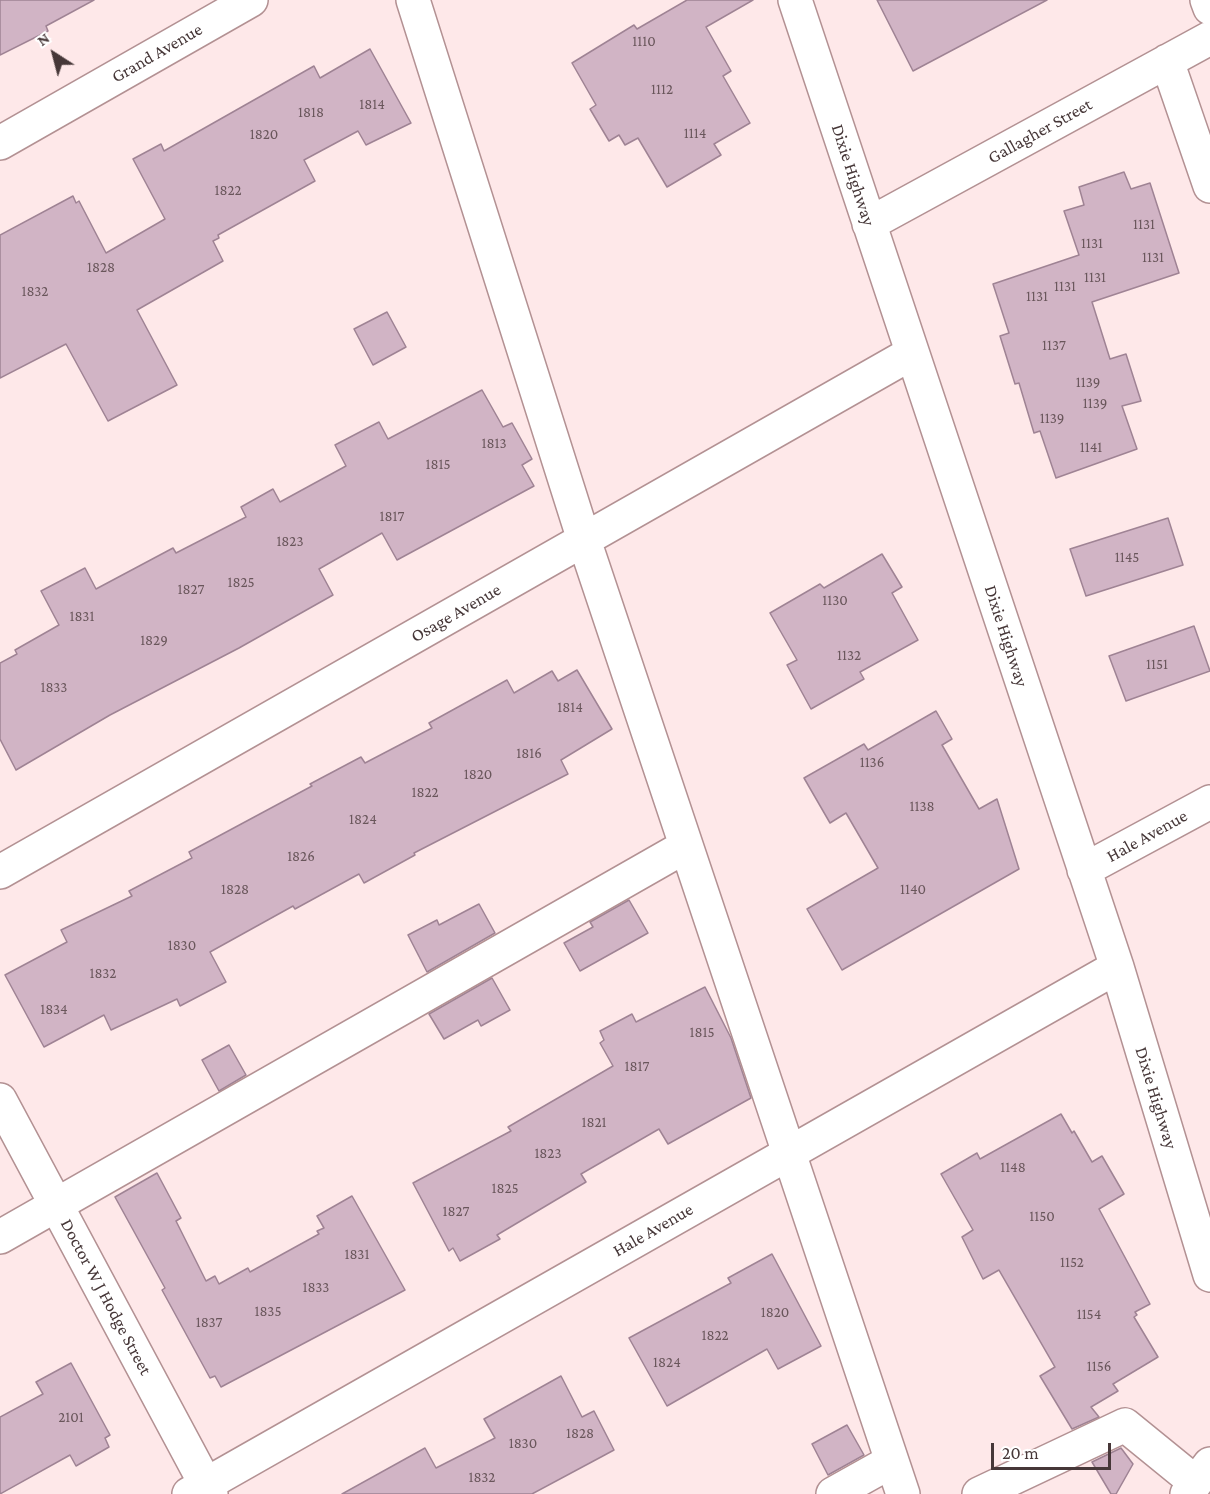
<!DOCTYPE html>
<style>
body{margin:0}
#map{position:relative;width:1210px;height:1494px;overflow:hidden;background:#fee8e9;font-family:"Crimson Pro",serif}
canvas{display:block}
.north{position:absolute;left:24px;top:24px;width:60px;height:60px;-webkit-text-stroke:4px #fff;paint-order:stroke;rotate:324deg;font-size:16px;font-weight:700;line-height:24px;text-align:center;color:#463738}
.north::after{content:'';display:block;margin:auto;width:21px;height:27px;background:#463738;clip-path:polygon(50% 0,100% 100%,50% 72%,0 100%)}
.scale{position:absolute;left:991px;top:1443px;width:120px;height:27px;box-sizing:border-box;border:3px solid #463738;border-top:0;padding-left:8px;font-size:18px;line-height:21px;white-space:nowrap;color:#463738;-webkit-text-stroke:4px #fff;paint-order:stroke}
</style>
<div id="map">
<canvas width="1210" height="1494"></canvas>
<div class="north">N</div>
<div class="scale">20 m</div>
</div>
<script>
const g = document.querySelector('canvas').getContext('2d');
g.lineJoin = 'round';
function paint(path, color) { g.fillStyle = color; g.fill(path, 'evenodd'); }
const shape = rows => new Path2D(rows.map(r => 'M' + r).join(''));
function stroke(path, color, width, dash) { g.strokeStyle = color; g.lineWidth = width; g.lineCap = dash ? 'butt' : 'round'; g.setLineDash(dash || []); g.stroke(path); }
function label(font, color, halo, rows, align = 'center') {
  g.font = font + ' "Crimson Pro",serif'; g.lineWidth = 6; g.setLineDash([]); g.textBaseline = 'middle'; g.strokeStyle = halo; g.fillStyle = color; for (const [text, x, y, turn = 0] of rows) {
    g.save(); g.translate(x, y); g.rotate((+turn || 0) * Math.PI / 180); g.textAlign = isNaN(turn) ? turn : align; if (halo) g.strokeText(text, 0, 0); g.fillText(text, 0, 0); g.restore();
  }
}
const building = shape([
 [0,0,94,0,46,26,48,31,0,55,0,0],
 [687,0,753,0,706,27,731,71,723,76,750,123,714,144,721,155,667,187,638,138,625,145,619,135,609,141,590,109,596,105,572,63,634,25,637,29,687,0],
 [877,0,1047,0,913,71,877,0],
 [370,49,411,123,366,145,358,131,304,160,315,181,218,235,219,238,213,241,223,261,137,310,177,385,108,421,66,344,0,378,0,235,73,196,76,203,79,201,106,253,165,219,133,159,161,144,164,151,314,66,320,78,370,49],
 [1124,172,1131,189,1150,183,1179,273,1092,302,1110,359,1126,354,1141,401,1122,406,1137,449,1056,478,1040,431,1034,433,1019,383,1015,384,1000,336,1009,333,993,284,1079,255,1064,211,1084,205,1079,187,1124,172],
 [387,312,406,347,373,365,354,329,387,312],
 [482,390,503,427,512,423,532,459,522,465,534,486,397,560,382,533,319,569,333,595,239,648,110,715,16,770,0,739,0,663,17,654,15,650,59,625,41,591,85,568,96,589,173,548,176,553,246,517,241,507,273,489,280,502,346,466,335,445,379,422,388,439,482,390],
 [1168,518,1183,565,1086,596,1070,549,1168,518],
 [882,554,902,587,892,593,918,640,860,672,864,679,811,709,787,665,797,660,770,613,820,584,824,588,882,554],
 [1194,626,1210,671,1126,701,1109,656,1194,626],
 [577,670,612,729,561,760,568,774,414,853,415,855,364,883,359,874,295,909,293,906,210,952,226,982,180,1006,177,999,111,1030,104,1015,44,1047,5,975,67,942,61,930,132,896,129,891,192,858,189,852,312,786,310,784,361,757,365,763,432,728,429,723,507,680,514,693,552,671,558,681,577,670],
 [936,711,952,739,942,745,979,809,997,799,1019,869,842,970,807,909,878,868,846,813,830,823,804,778,864,744,868,750,936,711],
 [629,900,648,933,580,971,564,943,593,927,590,922,629,900],
 [479,904,495,933,427,972,408,935,437,920,439,925,479,904],
 [492,978,510,1010,481,1026,478,1020,444,1039,429,1014,492,978],
 [705,987,731,1038,751,1098,668,1144,659,1129,581,1174,586,1182,497,1235,500,1239,460,1261,453,1248,449,1251,413,1183,511,1131,508,1127,613,1066,600,1043,604,1040,600,1031,632,1014,636,1022,705,987],
 [229,1045,246,1075,219,1091,202,1060,229,1045],
 [1061,1114,1072,1133,1074,1131,1092,1162,1102,1156,1124,1194,1099,1209,1150,1304,1135,1312,1137,1315,1134,1317,1158,1357,1113,1384,1118,1391,1091,1407,1099,1417,1072,1429,1040,1376,1055,1367,999,1270,983,1279,962,1237,973,1230,941,1174,977,1153,980,1159,1061,1114],
 [157,1173,181,1218,176,1221,206,1281,215,1276,219,1284,248,1268,250,1272,319,1234,317,1231,324,1228,317,1216,352,1196,405,1290,221,1387,215,1376,210,1378,162,1290,165,1288,115,1197,157,1173],
 [772,1254,821,1346,778,1369,767,1349,667,1406,629,1338,731,1283,728,1278,772,1254],
 [71,1363,110,1435,105,1438,109,1447,76,1466,70,1455,0,1494,0,1417,43,1394,36,1382,71,1363],
 [561,1376,582,1417,594,1411,614,1450,601,1457,532,1494,342,1494,425,1448,436,1468,495,1438,484,1419,561,1376],
 [847,1425,864,1455,828,1475,812,1444,847,1425],
 [1121,1448,1133,1464,1116,1494,1111,1494,1092,1462,1121,1448]
]);
paint(building, '#d1b4c5');
stroke(building, '#9f8394', 1.5);
const minor = shape([
 [413,0,584,540,903,1494],
 [795,0,1117,967,1210,1275],
 [1207,0,1210,8],
 [1167,61,1210,186],
 [0,143,251,0],
 [869,224,1210,38],
 [1084,870,1210,802],
 [0,872,912,353],
 [0,1237,686,846],
 [189,1494,1117,967],
 [833,1494,892,1461],
 [979,1494,1125,1425,1195,1482]
]);
const major = shape([
 [0,1100,211,1494],
 [1187,1494,1210,1464]
]);
stroke(minor, '#b39193', 36);
stroke(major, '#b39193', 36);
stroke(minor, '#fff', 33);
stroke(major, '#fff', 33);
label('15px', '#69565b', null, [
 ["1110",644,41],
 ["1112",662,89],
 ["1814",372,104],
 ["1818",311,112],
 ["1114",695,133],
 ["1820",264,134],
 ["1822",228,190],
 ["1131",1144,224],
 ["1131",1092,243],
 ["1131",1153,257],
 ["1828",101,267],
 ["1131",1095,277],
 ["1131",1065,286],
 ["1832",35,291],
 ["1131",1037,296],
 ["1137",1054,345],
 ["1139",1088,382],
 ["1139",1095,403],
 ["1139",1052,418],
 ["1813",494,443],
 ["1141",1091,447],
 ["1815",438,464],
 ["1817",392,516],
 ["1823",290,541],
 ["1145",1127,557],
 ["1825",241,582],
 ["1827",191,589],
 ["1130",835,600],
 ["1831",82,616],
 ["1829",154,640],
 ["1132",849,655],
 ["1151",1157,664],
 ["1833",54,687],
 ["1814",570,707],
 ["1816",529,753],
 ["1136",872,762],
 ["1820",478,774],
 ["1822",425,792],
 ["1138",922,806],
 ["1824",363,819],
 ["1826",301,856],
 ["1828",235,889],
 ["1140",913,889],
 ["1830",182,945],
 ["1832",103,973],
 ["1834",54,1009],
 ["1815",702,1032],
 ["1817",637,1066],
 ["1821",594,1122],
 ["1823",548,1153],
 ["1148",1013,1167],
 ["1825",505,1188],
 ["1827",456,1211],
 ["1150",1042,1216],
 ["1831",357,1254],
 ["1152",1072,1262],
 ["1833",316,1287],
 ["1835",268,1311],
 ["1820",775,1312],
 ["1154",1089,1314],
 ["1837",209,1322],
 ["1822",715,1335],
 ["1824",667,1362],
 ["1156",1099,1366],
 ["2101",71,1417],
 ["1828",580,1433],
 ["1830",523,1443],
 ["1832",482,1477]
]);
label('18px', '#463738', '#fff', [
 ["Grand Avenue",157,53,-30],
 ["Gallagher Street",1040,131,-29],
 ["Dixie Highway",853,175,72],
 ["Osage Avenue",456,613,-30],
 ["Dixie Highway",1006,636,72],
 ["Hale Avenue",1147,836,-29],
 ["Dixie Highway",1156,1098,73],
 ["Hale Avenue",653,1230,-30],
 ["Doctor W J Hodge Street",106,1297,62]
]);
</script>
